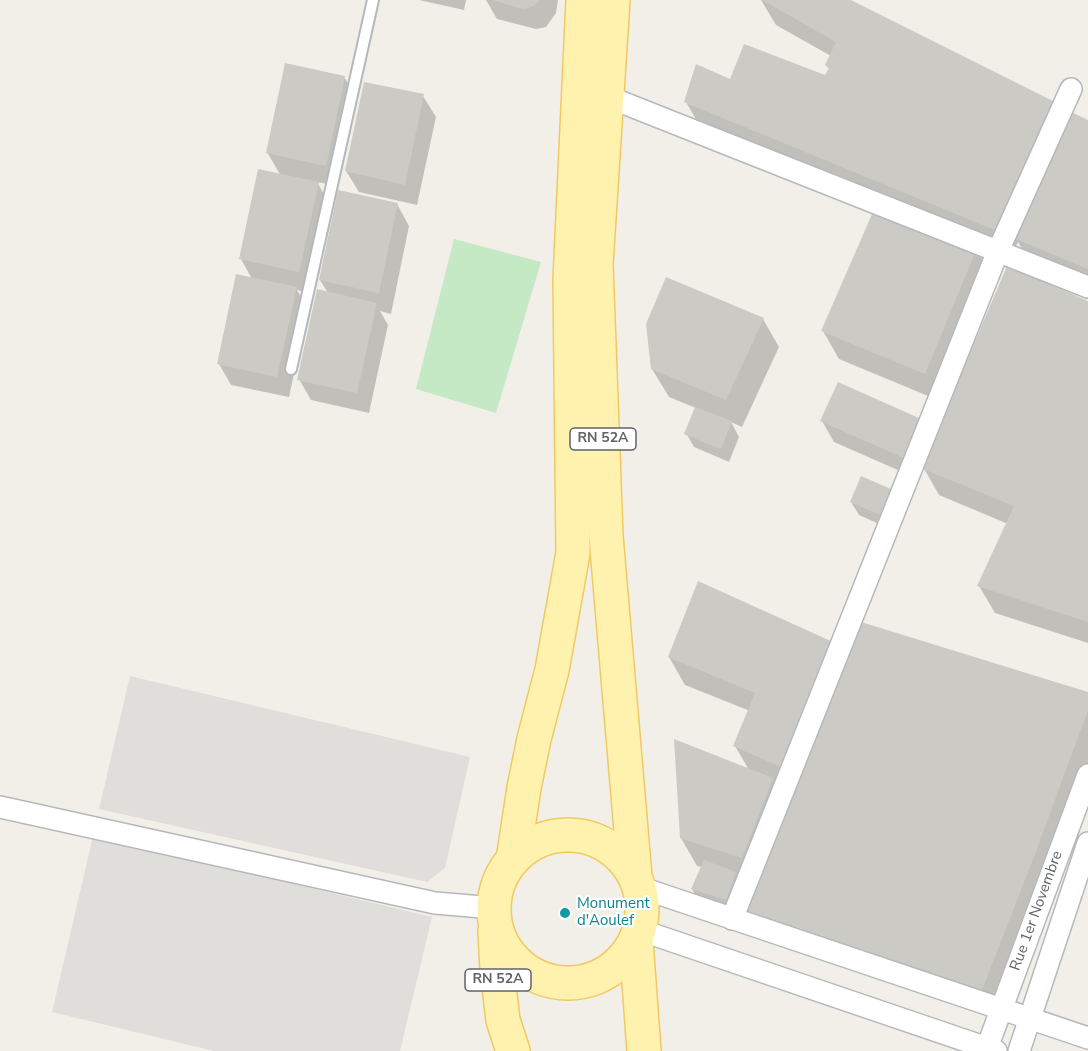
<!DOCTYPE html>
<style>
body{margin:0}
canvas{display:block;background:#f1efe8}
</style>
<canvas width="1088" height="1051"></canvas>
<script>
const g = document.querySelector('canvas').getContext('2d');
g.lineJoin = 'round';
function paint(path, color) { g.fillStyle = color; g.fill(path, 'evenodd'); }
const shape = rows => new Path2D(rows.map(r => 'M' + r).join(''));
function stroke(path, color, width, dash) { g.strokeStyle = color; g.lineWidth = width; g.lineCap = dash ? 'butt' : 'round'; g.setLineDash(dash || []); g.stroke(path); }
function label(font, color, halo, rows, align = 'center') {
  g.font = font + ' "Nunito Sans",sans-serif'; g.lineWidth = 4.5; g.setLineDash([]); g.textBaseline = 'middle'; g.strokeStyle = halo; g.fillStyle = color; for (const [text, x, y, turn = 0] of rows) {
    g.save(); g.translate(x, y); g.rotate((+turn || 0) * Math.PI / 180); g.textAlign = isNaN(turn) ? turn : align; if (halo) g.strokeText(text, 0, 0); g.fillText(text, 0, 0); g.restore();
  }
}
paint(shape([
 [130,676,470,757,445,868,427,882,99,809],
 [93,836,432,917,400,1051,214,1051,52,1012]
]), '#e0deda');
paint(shape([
 [454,239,541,262,496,413,416,389]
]), '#c5e8c5');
paint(shape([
 [419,0,466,0,464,10],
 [486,0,558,0,556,13,546,27,536,29,497,19],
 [761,0,848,0,1088,122,1088,289,1032,266,1018,242,1011,257,702,130,686,102,731,81,826,77,830,70,826,65,831,56,776,25],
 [344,77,357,98,338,186,317,182,330,205,311,293,297,290,308,309,289,397,231,385,219,364,252,279,241,259,281,176,267,152],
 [423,96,436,117,417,205,359,192,346,171],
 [397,204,409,226,391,314,380,311,388,325,369,413,311,400,299,379,328,293,320,280],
 [976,249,992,276,940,401,839,359,823,331],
 [1088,303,1088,643,995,613,979,586,1008,524,939,495,922,465,916,478,834,442,822,421,933,443],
 [763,319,779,347,742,427,731,422,739,437,729,462,694,447,686,433,696,408,669,397,652,369],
 [890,490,898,504,888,528,859,515,851,502],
 [832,643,1088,694,1088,779,997,1017,700,903,692,889,702,867,697,866,681,838,749,770,735,746,750,711,685,685,669,657]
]), '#0003');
paint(shape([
 [492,0,540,0,534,6,523,9],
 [762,0,851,0,1057,103,995,230,684,102,696,64,730,79,744,44,825,75,829,68,825,65,836,42],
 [285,63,345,76,326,166,266,153],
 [364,82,424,94,405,185,345,171],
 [1071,112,1088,120,1088,269,1014,238],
 [258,169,319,182,299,272,239,259],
 [338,190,398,203,379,293,319,280],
 [876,205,977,248,925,374,821,331],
 [1007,266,1088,301,1088,622,977,586,1014,506,921,468],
 [236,274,297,287,277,377,217,364],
 [666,277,764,318,726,400,651,369,646,324],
 [317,289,377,303,357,393,297,380],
 [838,382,921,419,904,458,820,421],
 [695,407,732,421,721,449,684,434],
 [861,476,891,489,880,515,850,502],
 [698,581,833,642,781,767,733,746,755,693,668,657],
 [861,622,1088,692,1088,710,1035,854,982,990,741,911],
 [674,739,773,778,742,858,680,838],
 [704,860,736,872,726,900,691,889]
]), '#cccac5');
const service = shape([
 [291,369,373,0]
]);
const minor = shape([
 [606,96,1088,287],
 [0,807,435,903,494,908],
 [639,887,1088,1038],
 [732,919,998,251,1071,89],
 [640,930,996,1051],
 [987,1048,1088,775],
 [1019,1051,1088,843]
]);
const primary = shape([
 [613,0,596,264,606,536,635,877],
 '494 909a74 74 0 1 1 148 0a74 74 0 1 1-148 0Z',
 [513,860,524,788,534,739,552,670,573,553,570,280,583,0],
 [495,931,497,970,503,1020,513,1051],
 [636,941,644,1051]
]);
stroke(service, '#b5b8bc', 14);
stroke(minor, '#b5b8bc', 24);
stroke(primary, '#f2c960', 36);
stroke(service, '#fff', 10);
stroke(minor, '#fff', 21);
stroke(primary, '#fff2af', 33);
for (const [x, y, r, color] of [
 [565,913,6,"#0f9aa8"]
]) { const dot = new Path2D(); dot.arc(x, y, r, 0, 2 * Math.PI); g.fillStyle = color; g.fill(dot); stroke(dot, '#fff', 2); }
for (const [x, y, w] of [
 [603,439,66],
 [498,980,66]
]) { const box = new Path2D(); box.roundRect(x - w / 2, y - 11, w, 22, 4.5); g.fillStyle = '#fff'; g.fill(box); stroke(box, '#5f6368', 1.5); }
label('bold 14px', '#5f6368', null, [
 ["RN 52A",603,439],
 ["RN 52A",498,980]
]);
label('15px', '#0d838f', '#fff', [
 ["Monument",577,904],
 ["d'Aoulef",577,921]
], 'left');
label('15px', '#5f6368', '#fff', [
 ["Rue 1er Novembre",1037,911,-70]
]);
</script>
